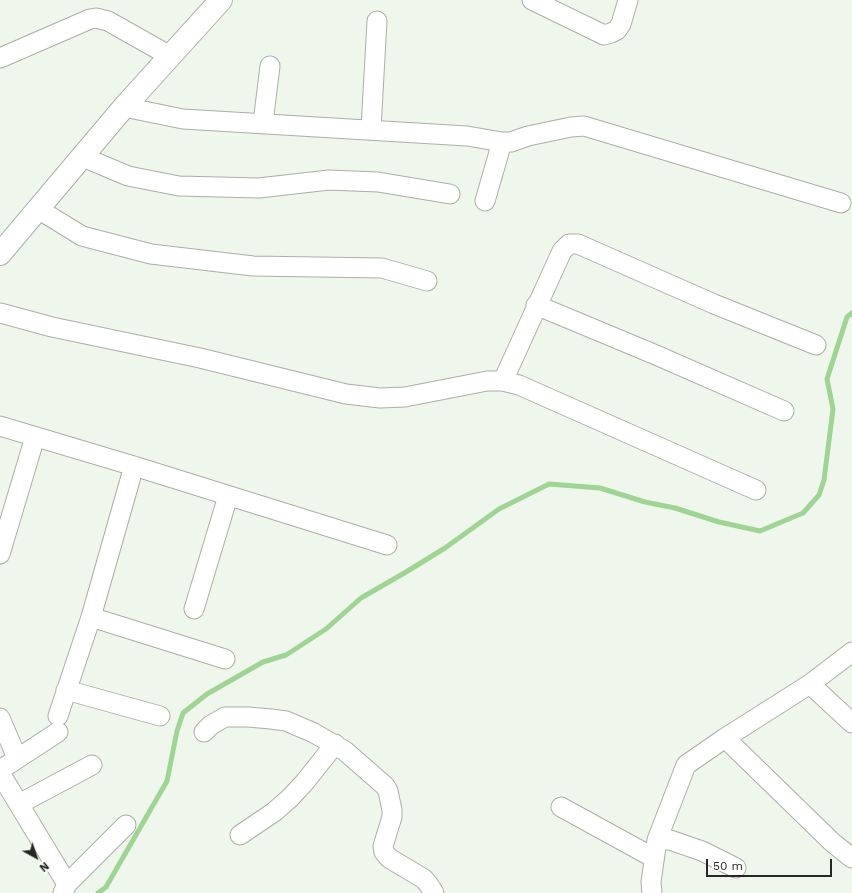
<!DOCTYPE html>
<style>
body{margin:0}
#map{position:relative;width:852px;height:893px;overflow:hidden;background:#eff7ed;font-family:"Work Sans",sans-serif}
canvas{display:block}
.north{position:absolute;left:16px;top:837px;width:40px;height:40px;-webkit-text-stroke:3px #fff;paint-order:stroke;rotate:140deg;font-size:11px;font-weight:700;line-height:16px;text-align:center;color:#242723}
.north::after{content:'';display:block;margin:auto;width:14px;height:18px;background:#242723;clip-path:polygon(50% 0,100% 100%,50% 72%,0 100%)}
.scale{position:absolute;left:706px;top:859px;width:126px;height:18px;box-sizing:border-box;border:2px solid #242723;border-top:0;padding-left:5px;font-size:12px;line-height:14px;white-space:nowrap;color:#242723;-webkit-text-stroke:3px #fff;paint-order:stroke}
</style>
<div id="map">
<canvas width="852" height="893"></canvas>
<div class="north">N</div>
<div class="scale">50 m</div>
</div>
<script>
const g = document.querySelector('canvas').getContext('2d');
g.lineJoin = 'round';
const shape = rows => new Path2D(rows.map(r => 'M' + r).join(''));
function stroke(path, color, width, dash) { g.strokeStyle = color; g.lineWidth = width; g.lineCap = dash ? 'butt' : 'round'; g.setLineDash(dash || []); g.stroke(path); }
stroke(shape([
 [98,893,106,887,167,781,177,731,183,713,207,694,263,662,286,655,326,629,361,598,406,572,445,548,499,509,549,484,600,488,645,502,675,508,719,522,760,531,803,513,819,495,824,480,833,409,827,379,847,317,852,313]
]), '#9fd495', 5);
const minor = shape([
 [532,0,604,35,611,33,617,30,621,24,628,0],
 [0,58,90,19,96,18,108,21,170,56],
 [124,107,183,119,467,136,502,142,511,142,528,136,571,127,584,126,841,203],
 [263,123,270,66],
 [371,129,377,21],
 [83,157,128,176,179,186,259,188,329,180,378,182,450,194],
 [485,201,502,142],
 [38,209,82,236,151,254,253,266,382,268,427,281],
 [536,305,656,355,784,411],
 [0,313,52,327,200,358,346,394,380,398,405,397,487,381,503,381,519,385,756,490],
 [503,381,562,251,569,244,578,244,714,304,816,345],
 [0,426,134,466,387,545],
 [0,554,35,437],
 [194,609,228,496],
 [91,617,225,659],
 [810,684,852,723],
 [66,690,160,716],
 [58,716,91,617,134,466],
 [0,718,17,758],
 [204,732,211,725,225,717,248,717,271,719,286,721,314,733,345,751,385,786,388,791,392,810,392,817,383,846,384,852,389,858,424,879,429,885,434,893],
 [725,738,833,843,852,858],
 [0,770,58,732],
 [0,773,67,884],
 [19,804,92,765],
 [561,807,654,858],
 [240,835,274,812,290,798,304,783,335,744],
 [657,840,670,840,702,851,736,868],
 [63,893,67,884,126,825],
 [652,893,651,882,657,840,686,765,725,738,810,684,852,652]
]);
const tertiary = shape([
 [0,254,124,107,221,0]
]);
stroke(minor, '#a8b0a6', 21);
stroke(tertiary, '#a8b0a6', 24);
stroke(minor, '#fff', 19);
stroke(tertiary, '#fff', 22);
</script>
